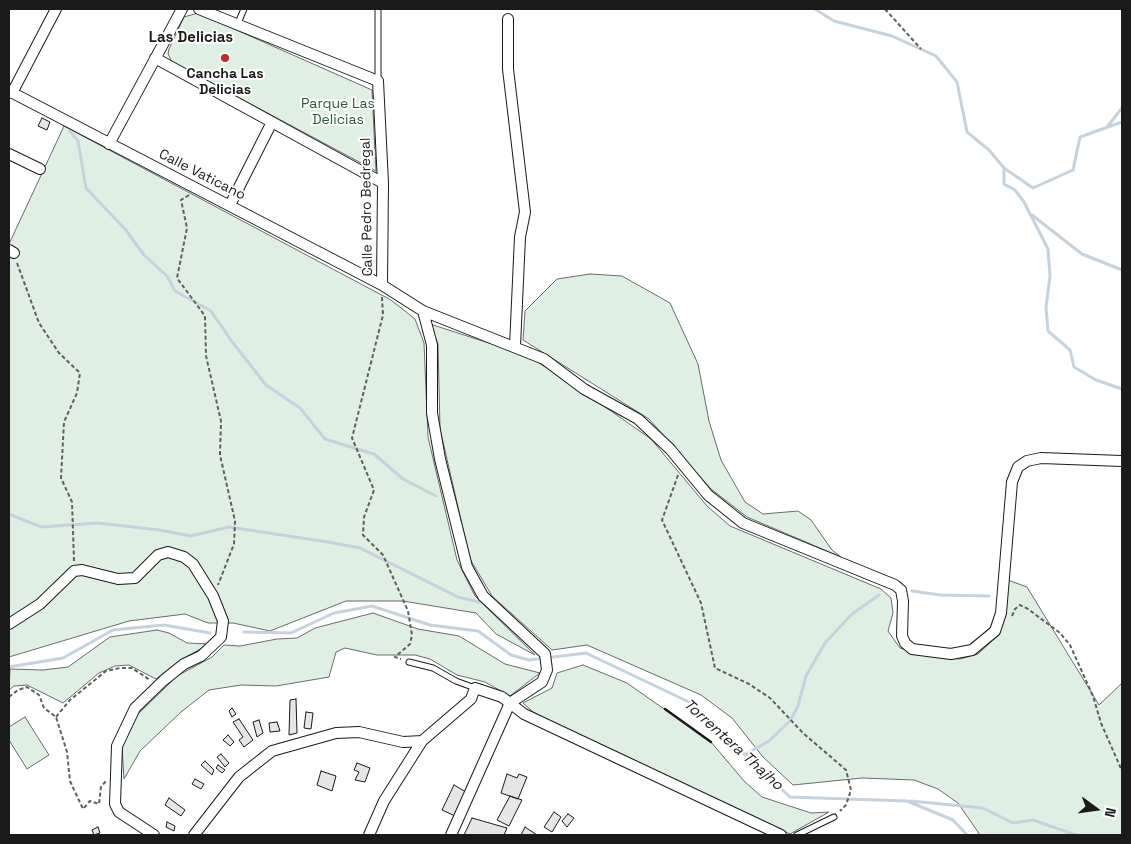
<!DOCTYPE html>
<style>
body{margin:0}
#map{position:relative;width:1131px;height:844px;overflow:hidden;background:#fff;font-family:"Space Grotesk",sans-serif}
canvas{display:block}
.frame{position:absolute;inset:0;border:10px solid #1a1a1a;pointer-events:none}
.north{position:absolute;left:1071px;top:784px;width:50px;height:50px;-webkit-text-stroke:4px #fff;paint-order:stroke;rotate:104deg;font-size:14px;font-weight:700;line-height:20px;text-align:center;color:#1a1a1a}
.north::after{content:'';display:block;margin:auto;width:18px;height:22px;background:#1a1a1a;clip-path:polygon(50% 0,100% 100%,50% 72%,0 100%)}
</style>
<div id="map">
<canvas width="1131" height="844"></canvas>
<div class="frame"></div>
<div class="north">N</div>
</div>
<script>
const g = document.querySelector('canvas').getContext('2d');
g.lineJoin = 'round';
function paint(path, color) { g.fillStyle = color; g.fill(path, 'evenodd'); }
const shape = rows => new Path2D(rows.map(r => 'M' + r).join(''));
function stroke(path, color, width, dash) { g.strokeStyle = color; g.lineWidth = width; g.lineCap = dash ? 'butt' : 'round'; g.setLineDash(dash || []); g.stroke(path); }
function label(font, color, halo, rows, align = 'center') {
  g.font = font + ' "Space Grotesk",sans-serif'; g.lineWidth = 4; g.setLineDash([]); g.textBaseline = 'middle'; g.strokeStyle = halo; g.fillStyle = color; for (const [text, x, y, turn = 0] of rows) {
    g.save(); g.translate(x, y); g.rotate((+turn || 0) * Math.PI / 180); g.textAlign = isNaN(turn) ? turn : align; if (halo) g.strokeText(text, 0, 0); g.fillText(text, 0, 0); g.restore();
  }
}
const green = shape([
 [198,13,372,90,376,171,172,62,168,54,169,49,184,17,198,13],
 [64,126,391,300,415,319,424,343,428,437,457,560,475,596,535,655,496,634,476,613,403,601,346,601,270,631,233,623,208,623,185,614,129,621,9,657,9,244,64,126],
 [590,274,622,276,670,303,698,364,709,421,721,460,745,502,763,514,798,511,811,520,832,550,841,557,747,517,711,489,649,419,523,340,525,311,557,279,590,274],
 [430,324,526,355,571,383,651,439,707,506,730,526,881,589,891,598,893,613,888,631,900,648,922,655,960,659,978,654,997,636,1005,579,1027,587,1099,705,1122,683,1122,835,980,835,958,803,938,789,914,780,862,778,793,785,763,757,732,718,701,695,587,645,552,650,492,596,470,559,440,429,438,344,430,324],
 [373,613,418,629,459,636,505,664,540,673,510,696,485,682,457,675,430,659,415,655,377,655,345,648,336,652,329,677,276,686,241,685,209,690,181,712,140,751,124,779,122,746,136,716,177,676,212,657,224,645,240,646,277,639,297,638,315,628,373,613],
 [157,630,169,633,187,643,209,644,179,661,156,679,129,665,115,666,99,673,63,703,27,685,14,686,9,690,10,669,43,670,68,667,110,637,157,630],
 [583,665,627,683,711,742,744,781,762,797,811,813,829,812,790,834,574,734,533,712,523,703,552,688,557,673,583,665],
 [25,717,49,755,27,769,9,740,9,727,25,717]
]);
paint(green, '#e0efe3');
stroke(green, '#6a6a6a', 1);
stroke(shape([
 [815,9,834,21,892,36,936,56,957,82,967,132,989,150,1004,168,1033,188,1073,170,1080,137,1122,122],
 [1107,127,1122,108],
 [70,131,78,141,86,188,125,229,144,255,167,276,175,291,211,311,233,343,266,385,300,408,325,439,374,454,403,479,436,496],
 [1004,168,1004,184,1015,190,1024,202,1048,249,1050,276,1046,307,1048,331,1070,350,1074,367,1096,380,1122,389],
 [1032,215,1082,254,1122,270],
 [9,514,41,527,97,523,160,530,190,536,229,527,328,542,360,548,458,597,483,603],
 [912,591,941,595,989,596],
 [244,632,291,633,334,613,372,606,430,625,478,631,511,655,529,660,586,653,689,702,790,797,907,801,953,820,967,835],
 [9,667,63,658,113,630,164,625,210,633],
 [746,754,769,741,790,721,798,706,806,676,825,643,852,614,879,595],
 [911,801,983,808,1013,823,1033,820,1076,835]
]), '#c6d2dc', 3);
const building = shape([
 [42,118,50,122,47,130,38,126,42,118],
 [296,699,297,733,289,735,290,700,296,699],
 [232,708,236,714,232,717,229,711,232,708],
 [306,712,313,713,311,729,304,728,306,712],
 [239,719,253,740,244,747,239,740,243,737,233,722,239,719],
 [259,720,263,733,257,737,253,722,259,720],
 [277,722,280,731,270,732,269,723,277,722],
 [228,735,234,742,230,746,223,740,228,735],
 [221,754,229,763,225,767,217,757,221,754],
 [205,761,214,770,212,775,201,765,205,761],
 [357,763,370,768,365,782,355,780,359,772,354,770,357,763],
 [218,765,225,770,222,773,216,768,218,765],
 [321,771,336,776,332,791,317,785,321,771],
 [507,774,517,778,519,774,527,777,518,799,501,793,507,774],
 [195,779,204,784,201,789,192,784,195,779],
 [454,785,466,792,455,816,442,810,454,785],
 [510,796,522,800,509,826,497,820,510,796],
 [169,798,185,810,181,816,165,805,169,798],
 [554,812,561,817,552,832,544,827,554,812],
 [568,814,574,818,567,827,562,821,568,814],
 [472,818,507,828,504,835,464,835,472,818],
 [167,822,175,826,174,831,166,827,167,822],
 [98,827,100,833,94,835,92,830,98,827],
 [525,827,537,835,521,835,525,827]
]);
paint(building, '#e6e6e6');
stroke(building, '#1a1a1a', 1);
const lane = shape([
 [238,23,244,9],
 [378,81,378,9],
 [409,662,433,668,456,681,475,688],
 [797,835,834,817]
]);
const street = shape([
 [199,9,378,81,383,183,382,285],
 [508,19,508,69,525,212,520,237,515,346],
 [155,58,383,183],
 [9,91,382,285,423,311,544,359,584,389,638,419,670,449,708,495,743,523,895,585,901,590,903,601,902,636,905,643,912,649,951,654,972,650,995,631,1001,613,1012,482,1018,467,1027,461,1041,458,1122,461],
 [12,93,56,9],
 [109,144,182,9],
 [9,154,40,169],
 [230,205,272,122],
 [9,250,14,253],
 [423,311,432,345,432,413,440,459,467,567,483,596,545,654,547,670,542,682,510,703,451,835],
 [9,624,40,604,74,571,82,570,118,579,135,578,158,555,168,552,184,557,193,564,213,596,223,621,221,637,201,656,184,664,164,680,135,708,117,746,115,804,119,812,154,835],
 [194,835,239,777,272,751,336,733,359,732,403,742,422,741,471,699,475,688,502,697,524,714,781,835],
 [369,835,384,801,422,741]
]);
stroke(lane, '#1a1a1a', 7);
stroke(street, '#1a1a1a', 12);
stroke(shape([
 [885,9,921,49],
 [189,195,181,200,187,228,177,278,205,316,206,356,221,421,220,455,235,521,234,544,218,585],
 [17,263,39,323,59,353,80,373,77,393,64,422,61,478,72,502,74,561],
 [382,297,383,315,352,438,374,490,364,517,363,535,383,555,408,611,412,635,410,644,395,657,401,659],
 [678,475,662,520,701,603,715,668,749,684,770,698,803,733,846,770,851,790,846,805,840,811],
 [1012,616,1015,609,1020,605,1028,609,1060,633,1070,645,1093,696,1101,723,1122,771],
 [9,697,18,690,27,687,39,695,44,708,56,717,67,752,70,781,83,809,90,801,99,804,101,787,106,781],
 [56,717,70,700,106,671,120,668,132,668,150,680]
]), '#5f5f5f', 2, [4, 2.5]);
stroke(lane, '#fff', 5);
stroke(street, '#fff', 10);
stroke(shape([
 [665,709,711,742]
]), '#1a1a1a', 2.5);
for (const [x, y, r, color] of [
 [225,58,5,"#c62828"]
]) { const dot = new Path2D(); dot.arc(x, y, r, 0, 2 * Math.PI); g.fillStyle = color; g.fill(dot); stroke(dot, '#fff', 2); }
label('bold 14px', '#1a1a1a', '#fff', [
 ["Cancha Las",225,74],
 ["Delicias",225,90]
]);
label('14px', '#2b5a34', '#fff', [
 ["Parque Las",338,104],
 ["Delicias",338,120]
]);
label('14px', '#1a1a1a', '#fff', [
 ["Calle Vaticano",202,175,27],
 ["Calle Pedro Bedregal",367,207,-91]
]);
label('bold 15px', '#1a1a1a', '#fff', [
 ["Las Delicias",191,38]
]);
label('italic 15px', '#1a1a1a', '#fff', [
 ["Torrentera Thajho",733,745,42]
]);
</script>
